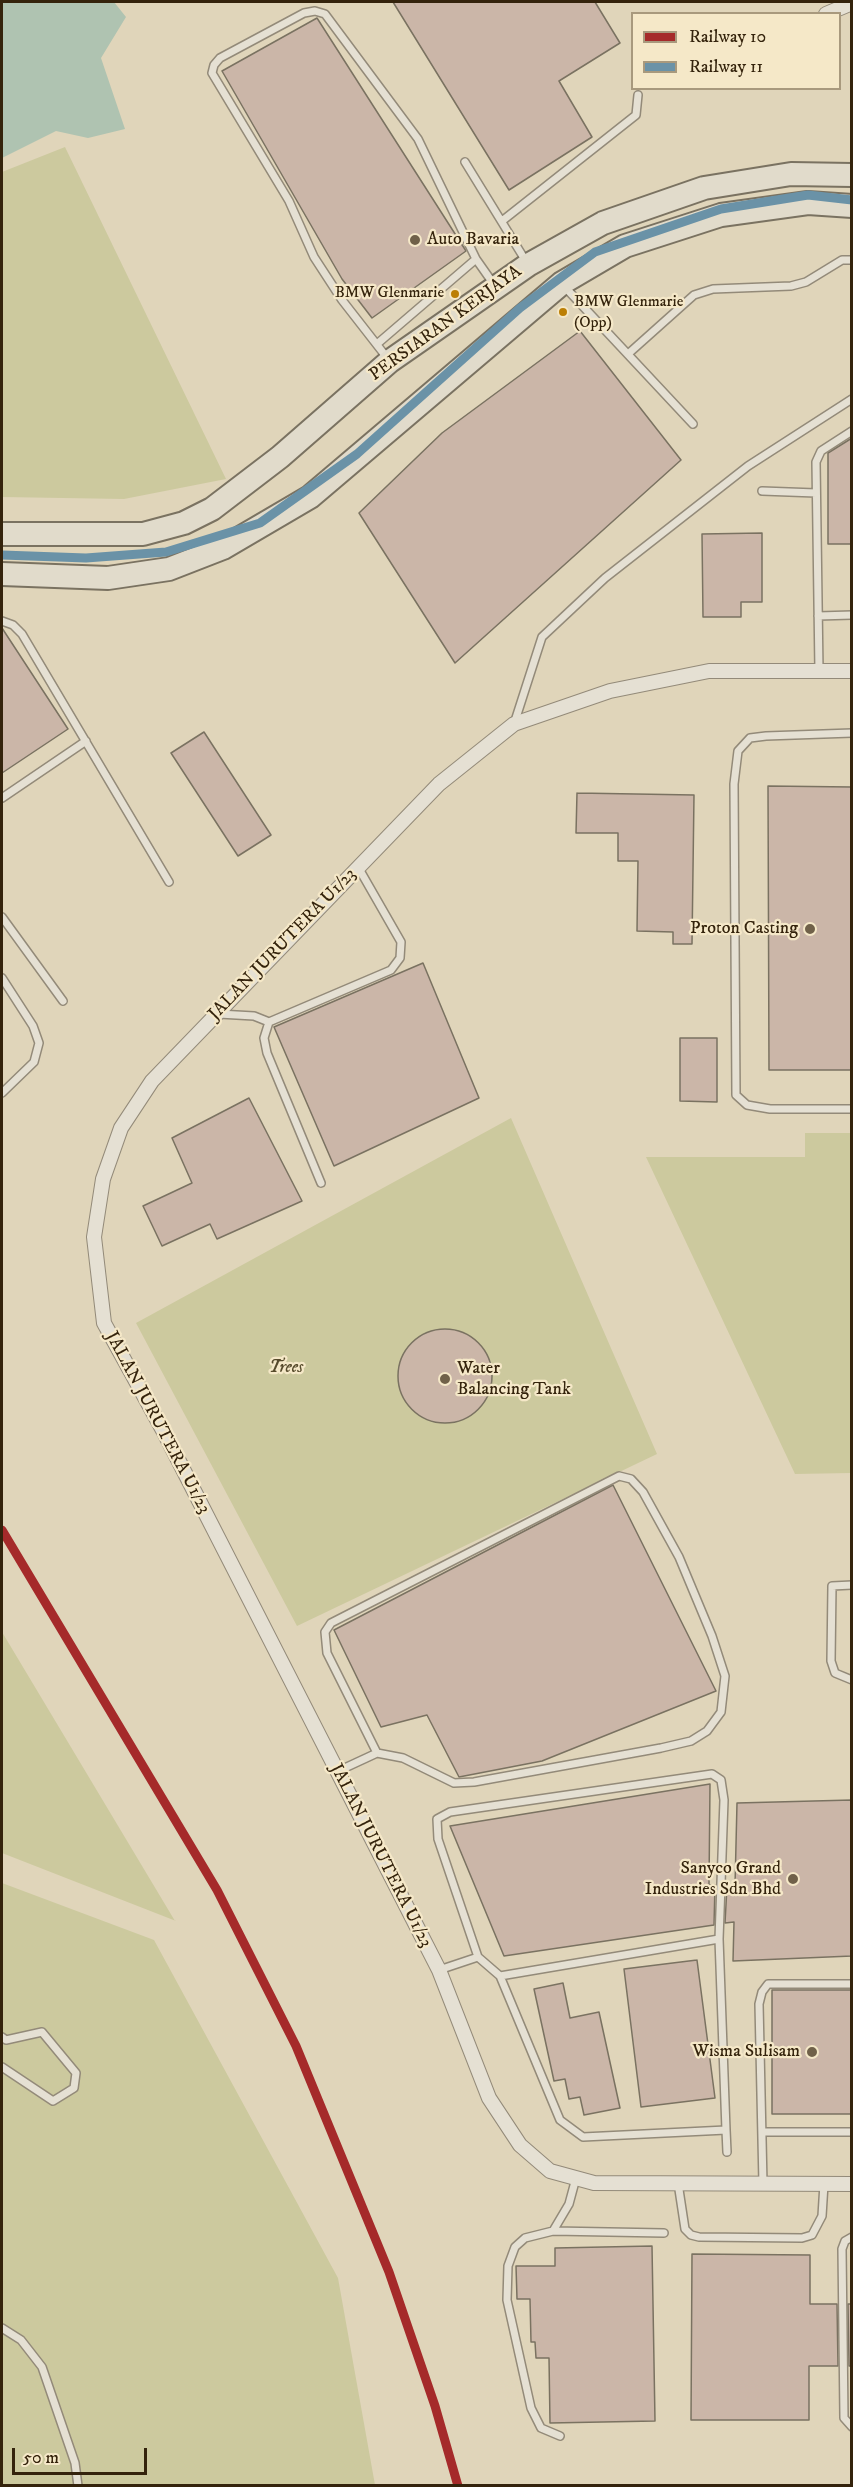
<!DOCTYPE html>
<style>
body{margin:0}
#map{position:relative;width:853px;height:2487px;overflow:hidden;background:#e0d5ba;font-family:"IM FELL DW Pica",serif}
canvas{display:block}
.frame{position:absolute;inset:0;border:3px solid #34230c;pointer-events:none}
.legend{position:absolute;left:631px;top:12px;width:210px;height:78px;box-sizing:border-box;background:#f5e8c8;border:2px solid #a8997d;margin:0;padding:8px 10px;list-style:none;font-size:18px;color:#34230c}
.legend li{display:flex;align-items:center;gap:12px;height:30px}
.legend b{width:30px;border:2px solid #a8997d}
.scale{position:absolute;left:12px;top:2448px;width:135px;height:27px;box-sizing:border-box;border:3px solid #34230c;border-top:0;padding-left:8px;font-size:18px;line-height:21px;white-space:nowrap;color:#34230c;-webkit-text-stroke:4px #f5e8c8;paint-order:stroke}
</style>
<div id="map">
<canvas width="853" height="2487"></canvas>
<div class="frame"></div>
<ul class="legend">
<li><b style="height:8px;background:#a52a2a"></b>Railway 10</li>
<li><b style="height:8px;background:#6a92a7"></b>Railway 11</li>
</ul>
<div class="scale">50 m</div>
</div>
<script>
const g = document.querySelector('canvas').getContext('2d');
g.lineJoin = 'round';
function paint(path, color) { g.fillStyle = color; g.fill(path, 'evenodd'); }
const shape = rows => new Path2D(rows.map(r => 'M' + r).join(''));
function stroke(path, color, width, dash) { g.strokeStyle = color; g.lineWidth = width; g.lineCap = dash ? 'butt' : 'round'; g.setLineDash(dash || []); g.stroke(path); }
function label(font, color, halo, rows, align = 'center') {
  g.font = font + ' "IM FELL DW Pica",serif'; g.lineWidth = 4.5; g.setLineDash([]); g.textBaseline = 'middle'; g.strokeStyle = halo; g.fillStyle = color; for (const [text, x, y, turn = 0] of rows) {
    g.save(); g.translate(x, y); g.rotate((+turn || 0) * Math.PI / 180); g.textAlign = isNaN(turn) ? turn : align; if (halo) g.strokeText(text, 0, 0); g.fillText(text, 0, 0); g.restore();
  }
}
paint(shape([
 [65,147,226,479,124,499,2,497,2,172],
 [511,1118,657,1454,297,1626,136,1323],
 [439,1330,454,1330,468,1335,480,1344,488,1357,492,1371,491,1386,486,1400,476,1411,464,1419,449,1423,433,1421,418,1415,407,1403,400,1389,398,1373,402,1357,411,1344,424,1334],
 [805,1133,851,1133,851,1473,795,1474,646,1157,805,1157],
 [2,1632,175,1921,176,1921,2,1853],
 [2,1883,154,1940,338,2278,375,2485,2,2485]
]), '#ccc99e');
paint(shape([
 [2,2,114,2,126,17,101,58,125,129,88,138,56,131,2,158]
]), '#afc3b1');
const building = shape([
 [393,2,595,2,620,43,559,81,592,137,509,190,393,2],
 [317,18,466,251,372,318,342,279,222,71,317,18],
 [580,331,681,460,455,663,359,513,442,433,580,331],
 [852,438,852,544,828,544,828,453,852,438],
 [762,533,762,602,741,602,741,617,703,617,702,534,762,533],
 [2,628,68,729,2,773,2,628],
 [204,732,271,835,238,856,171,753,204,732],
 [768,786,852,787,852,1070,769,1070,768,786],
 [577,793,694,795,692,944,673,944,673,932,637,931,638,861,618,861,618,833,576,833,577,793],
 [423,963,479,1098,334,1166,274,1027,423,963],
 [680,1038,717,1038,717,1102,680,1101,680,1038],
 [249,1098,302,1201,217,1239,210,1224,162,1246,143,1206,192,1183,172,1138,249,1098],
 '398 1376a47 47 0 1 1 94 0a47 47 0 1 1-94 0Z',
 [613,1485,716,1691,542,1761,459,1777,427,1715,381,1727,334,1630,613,1485],
 [710,1784,709,1885,715,1885,714,1925,504,1956,450,1826,710,1784],
 [852,1800,852,1956,733,1961,734,1922,725,1923,727,1886,735,1886,737,1803,852,1800],
 [697,1960,715,2098,641,2107,624,1969,697,1960],
 [563,1983,570,2018,599,2012,620,2108,584,2115,580,2097,569,2099,565,2079,554,2081,534,1989,563,1983],
 [772,1990,852,1990,852,2114,772,2114,772,1990],
 [652,2246,655,2421,550,2423,549,2358,536,2358,535,2342,531,2342,530,2299,517,2299,516,2266,555,2266,555,2248,652,2246],
 [692,2254,810,2255,810,2304,837,2304,838,2366,809,2366,809,2420,691,2420,692,2254],
 [848,2304,852,2304,852,2366,849,2366,848,2304]
]);
paint(building, '#cbb6a8');
stroke(building, '#7a7261', 1.5);
const service = shape([
 [465,162,527,263],
 [502,221,636,115,638,95],
 [563,285,693,424],
 [377,344,476,259],
 [628,354,694,295,713,289,791,286,806,282,842,260,852,260],
 [388,359,342,300,314,257,289,201,212,73,214,65,220,58,304,13,315,11,325,14,418,139,476,259,495,286],
 [762,491,816,493],
 [818,616,852,615],
 [2,621,13,625,22,634,169,882],
 [819,671,816,462,821,451,852,431],
 [514,724,542,637,605,578,748,466,852,399],
 [852,733,766,736,750,738,738,751,734,784,736,1095,747,1105,770,1109,852,1109],
 [2,798,86,741],
 [2,917,63,1001],
 [2,978,33,1026,39,1043,34,1062,2,1093],
 [219,1014,254,1016,269,1022],
 [321,1183,267,1053,264,1038,269,1022,391,970,400,958,401,942,358,867],
 [852,1585,832,1586,831,1661,835,1673,852,1680],
 [336,1772,377,1753,403,1758,454,1783,474,1782,661,1748,691,1741,707,1731,721,1712,725,1676,712,1636,679,1557,643,1492,631,1479,619,1476,331,1623,325,1632,327,1653,377,1753],
 [478,1957,438,1839,437,1819,450,1812,712,1774,721,1780,724,1800,719,1939,500,1976],
 [439,1970,478,1957,500,1976,560,2120,583,2137,726,2130,719,1939],
 [2,2037,6,2040,42,2032,76,2073,74,2088,53,2101,2,2067],
 [726,2130,727,2152],
 [762,2132,852,2132],
 [678,2183,685,2229,691,2235,699,2237,802,2238,812,2235,822,2216,824,2184],
 [763,2184,759,2004,762,1992,768,1984,852,1984],
 [553,2231,664,2233],
 [852,2237,845,2241,842,2249,844,2418,852,2427],
 [2,2328,21,2340,42,2367,75,2463,78,2486],
 [560,2436,541,2428,531,2408,507,2300,508,2266,515,2247,525,2238,553,2231,569,2204,576,2178]
]);
const minor = shape([
 [826,14,852,3],
 [852,671,709,671,610,691,514,724,439,784,152,1081,121,1128,103,1179,94,1237,104,1323,165,1434,439,1970,489,2098,520,2145,550,2171,594,2183,852,2184]
]);
const primary = shape([
 [2,534,143,534,184,523,212,509,280,457,390,361,528,265,603,223,704,188,791,174,852,175],
 [2,574,108,578,169,569,223,548,310,497,562,283,625,246,721,215,808,203,852,206]
]);
stroke(service, '#938a79', 10);
stroke(minor, '#938a79', 16);
stroke(primary, '#7a7261', 26);
stroke(service, '#e5e0d3', 7);
stroke(minor, '#e5e0d3', 14);
stroke(primary, '#e1dbcb', 22);
stroke(shape([
 [2,1530,217,1890,296,2046,389,2272,435,2406,458,2486]
]), '#a52a2a', 9);
stroke(shape([
 [2,555,86,558,166,552,260,523,357,454,520,308,595,252,721,209,808,195,852,200]
]), '#6a92a7', 9);
for (const [x, y, r, color] of [
 [415,240,6,"#706149"],
 [455,294,5,"#bc7f04"],
 [563,312,5,"#bc7f04"],
 [810,929,6,"#706149"],
 [445,1379,6,"#706149"],
 [793,1879,6,"#706149"],
 [812,2052,6,"#706149"]
]) { const dot = new Path2D(); dot.arc(x, y, r, 0, 2 * Math.PI); g.fillStyle = color; g.fill(dot); stroke(dot, '#f5e8c8', 2); }
label('16px', '#34230c', '#f5e8c8', [
 ["BMW Glenmarie",444,294],
 ["BMW Glenmarie",574,303,"left"],
 ["(Opp)",574,324,"left"]
], 'right');
label('18px', '#34230c', '#f5e8c8', [
 ["Auto Bavaria",427,240,"left"],
 ["Proton Casting",798,929],
 ["Water",457,1369,"left"],
 ["Balancing Tank",457,1390,"left"],
 ["Sanyco Grand",781,1869],
 ["Industries Sdn Bhd",781,1890],
 ["Wisma Sulisam",800,2052]
], 'right');
label('18px', '#34230c', '#f5e8c8', [
 ["PERSIARAN KERJAYA",446,324,-36],
 ["JALAN JURUTERA U1/23",283,945,-46],
 ["JALAN JURUTERA U1/23",157,1423,62],
 ["JALAN JURUTERA U1/23",380,1856,63]
]);
label('italic 18px', '#564a2b', '#f5e8c8', [
 ["Trees",286,1368]
]);
</script>
